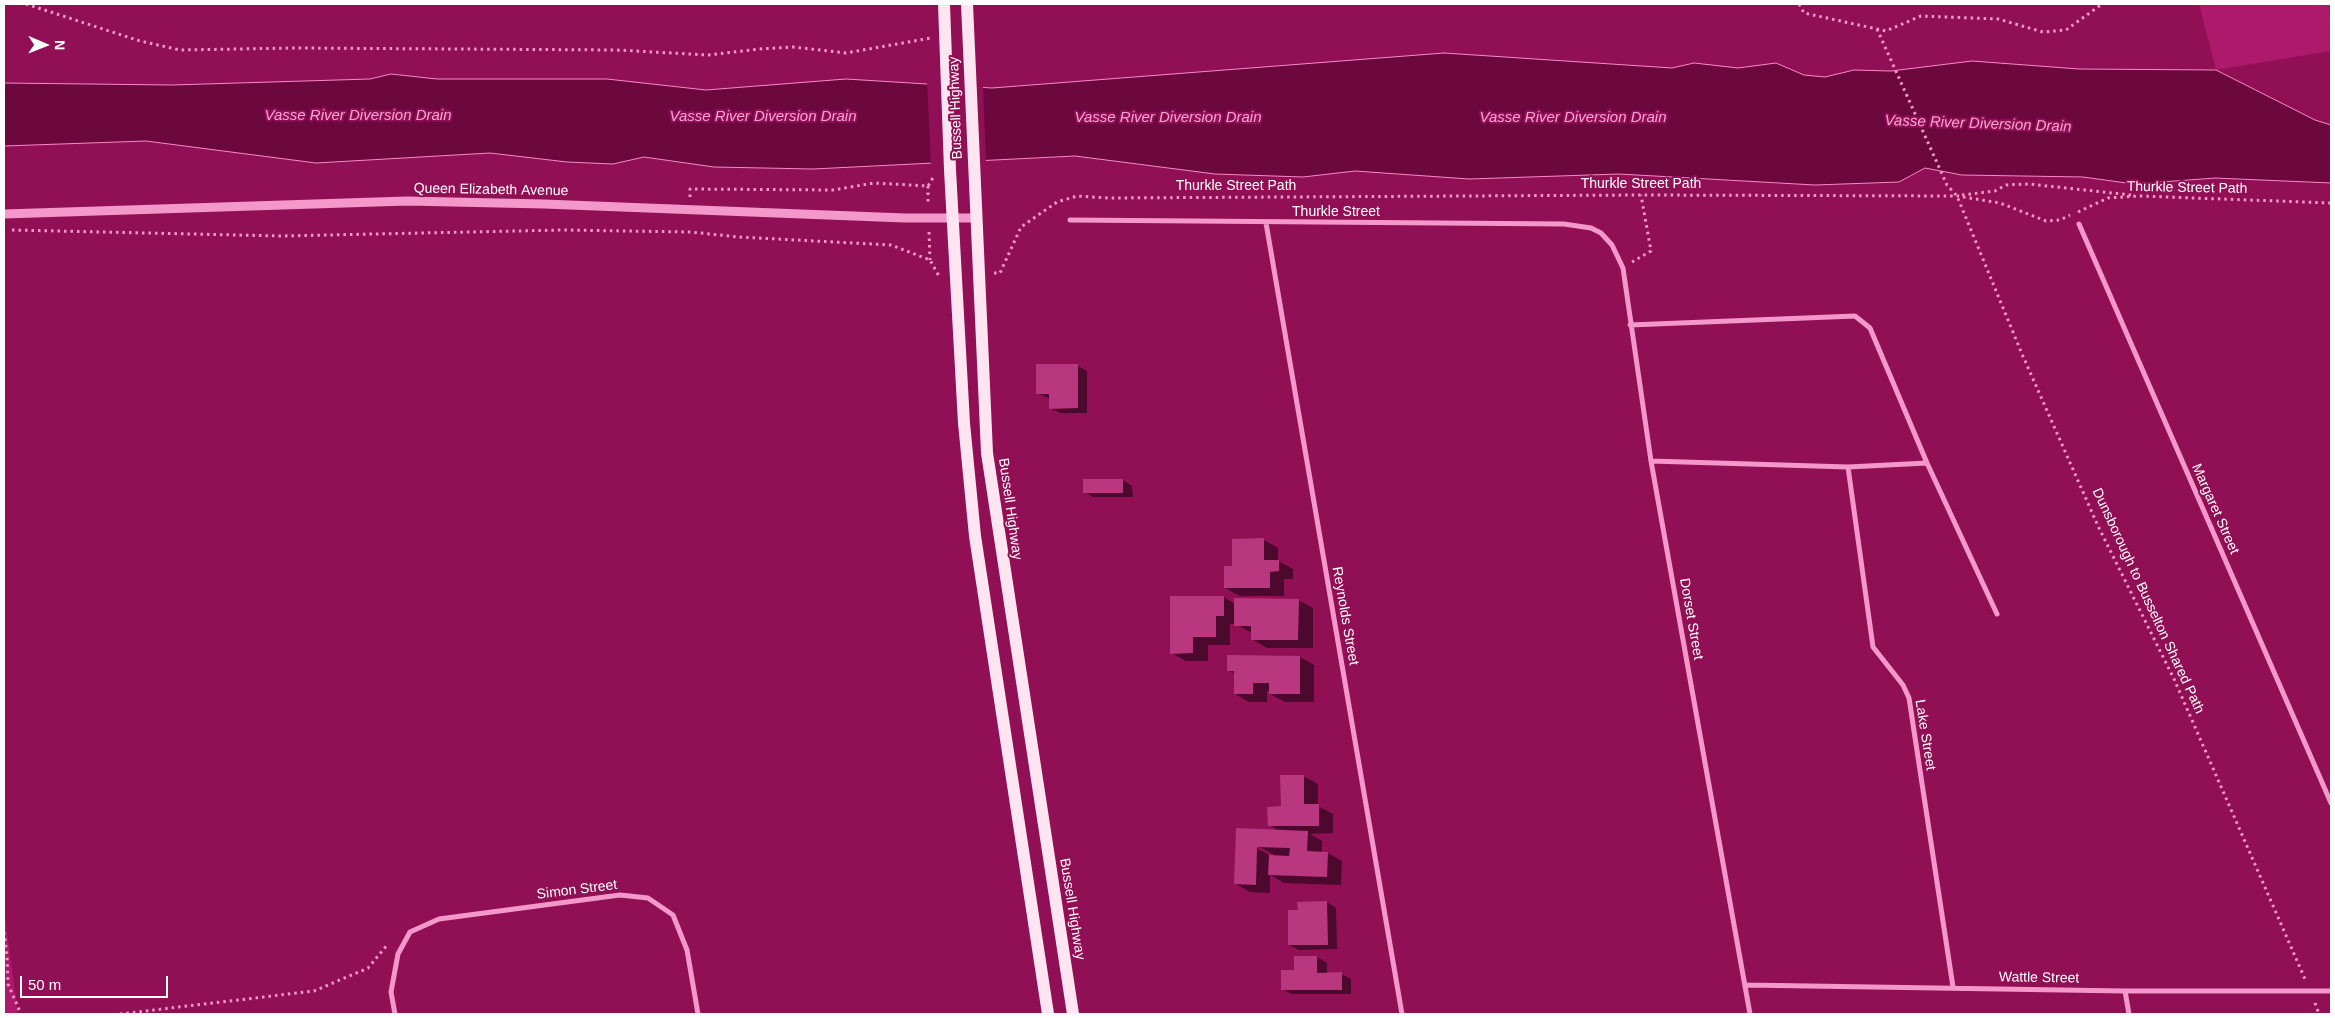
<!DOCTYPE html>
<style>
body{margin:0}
#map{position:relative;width:2335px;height:1018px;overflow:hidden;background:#910f55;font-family:Arial,sans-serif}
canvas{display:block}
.frame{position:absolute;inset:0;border:5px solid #fff;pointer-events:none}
.north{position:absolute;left:20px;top:20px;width:50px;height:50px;-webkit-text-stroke:4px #910f55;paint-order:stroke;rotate:91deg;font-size:14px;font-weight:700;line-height:20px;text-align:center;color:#fff}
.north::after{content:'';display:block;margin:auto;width:18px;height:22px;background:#fff;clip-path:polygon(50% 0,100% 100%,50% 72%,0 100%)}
.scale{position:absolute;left:20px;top:976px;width:148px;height:22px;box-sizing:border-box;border:2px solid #fff;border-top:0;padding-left:6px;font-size:15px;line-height:18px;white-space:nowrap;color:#fff;-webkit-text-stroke:4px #910f55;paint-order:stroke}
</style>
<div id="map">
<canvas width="2335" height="1018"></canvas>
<div class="frame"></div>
<div class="north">N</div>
<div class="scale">50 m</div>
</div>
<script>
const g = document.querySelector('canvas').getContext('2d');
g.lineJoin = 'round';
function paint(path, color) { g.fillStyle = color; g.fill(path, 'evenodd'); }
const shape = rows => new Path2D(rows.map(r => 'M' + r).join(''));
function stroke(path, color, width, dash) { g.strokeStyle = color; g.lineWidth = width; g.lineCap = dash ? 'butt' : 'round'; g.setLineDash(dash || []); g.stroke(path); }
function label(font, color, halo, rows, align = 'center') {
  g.font = font + ' Arial,sans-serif'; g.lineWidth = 4; g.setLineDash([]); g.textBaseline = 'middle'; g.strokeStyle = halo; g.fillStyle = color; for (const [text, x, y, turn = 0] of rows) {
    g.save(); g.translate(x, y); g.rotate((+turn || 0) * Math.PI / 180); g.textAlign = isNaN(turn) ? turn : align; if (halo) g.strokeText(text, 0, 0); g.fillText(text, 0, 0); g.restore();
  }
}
paint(shape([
 [2199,4,2331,4,2331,51,2216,70],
 [4,910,18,1014,4,1014]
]), '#ad196b');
const water = shape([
 [1444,53,1672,68,1694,63,1738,68,1776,63,1804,75,1825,77,1854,70,1891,71,1972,61,2079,69,2216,70,2315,120,2331,125,2331,183,2215,178,2134,184,2083,177,1962,175,1925,168,1899,182,1815,185,1619,174,1469,179,1355,171,1303,177,1215,174,1075,156,813,169,714,167,644,157,613,164,567,162,490,153,316,163,146,141,4,146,4,83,172,85,370,79,391,74,437,79,607,79,706,90,846,79,992,88,1444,53]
]);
paint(water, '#6c083d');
stroke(water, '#f88ac8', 1);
paint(shape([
 [927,81,983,85,986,163,931,165]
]), '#910f55');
paint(shape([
 [1223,4,1294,4,1294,5,1226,5],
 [1078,366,1087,371,1087,413,1060,413,1050,408,1050,399,1037,393],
 [1123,480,1132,486,1133,497,1093,497,1084,492],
 [1264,540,1278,548,1278,561,1293,569,1293,579,1284,579,1284,596,1240,596,1225,588,1233,567],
 [1224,597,1235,604,1298,600,1313,608,1313,648,1267,648,1252,639,1252,633,1235,624,1230,624,1230,645,1208,645,1208,661,1186,661,1171,653],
 [1300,657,1314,665,1314,702,1285,702,1270,694,1270,691,1267,691,1267,702,1249,702,1235,694,1235,674,1228,670],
 [1303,776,1318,784,1318,806,1333,814,1333,833,1310,834,1322,841,1322,853,1328,853,1342,861,1341,885,1284,883,1270,875,1270,893,1250,892,1236,884,1238,830,1279,831,1269,825],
 [1252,843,1276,856,1271,856,1251,845],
 [1327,902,1336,908,1337,949,1299,950,1289,945,1299,911],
 [1295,957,1317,957,1327,963,1327,974,1341,974,1351,979,1351,994,1292,994,1282,989,1295,971]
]), '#0007');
paint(shape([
 [1036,364,1078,364,1078,408,1049,409,1049,394,1036,394],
 [1083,479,1123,479,1123,493,1083,493],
 [1264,538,1264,560,1279,560,1279,571,1270,572,1270,588,1224,588,1224,566,1232,566,1232,539],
 [1170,596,1224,596,1224,616,1216,616,1216,637,1193,637,1193,653,1170,654],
 [1234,598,1299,599,1298,640,1251,640,1251,626,1234,626],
 [1227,655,1300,656,1300,694,1269,694,1269,683,1253,683,1253,694,1234,694,1234,671,1227,671],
 [1280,775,1304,775,1304,804,1319,804,1319,826,1268,826,1267,807,1281,806],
 [1236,828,1308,831,1307,851,1328,852,1327,877,1268,875,1269,855,1289,856,1290,848,1257,847,1256,885,1234,884],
 [1327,901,1328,945,1288,945,1288,910,1298,910,1297,902],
 [1294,956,1317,956,1317,973,1342,972,1342,990,1281,990,1281,970,1294,970]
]), '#b9377f');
stroke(shape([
 [26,4,140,41,180,50,295,48,617,50,708,55,759,49,793,47,846,53,931,38],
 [1799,4,1804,13,1886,31,1921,16,1998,19,2043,32,2066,30,2102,4],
 [1877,29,1947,185,1957,196,2022,354,2098,526,2174,679,2305,979],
 [928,186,928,205],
 [1962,195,1995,191,2006,185,2029,184,2131,195],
 [690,197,690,189,833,190,874,183,928,186,934,176],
 [2078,212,2108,198,2139,196,2331,203],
 [12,230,281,236,563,230,690,232,739,237,891,245,930,260,940,278],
 [929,232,930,260],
 [1632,262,1651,251,1641,195],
 [994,273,1000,273,1021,227,1057,202,1077,196,1108,198,1641,195,1957,196,2000,203,2046,221,2060,220,2070,215],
 [4,932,7,956,8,984,21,1014],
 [2315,1003,2319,1014],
 [120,1014,314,991,368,968,388,944]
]), '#f498cb', 3, [2.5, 4]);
stroke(shape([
 [1070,220,1564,224,1591,228,1601,233,1612,245,1623,268,1651,461,1750,1014],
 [1266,223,1402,1014],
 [2079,224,2331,803],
 [1630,325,1855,316,1870,328,1927,463,1997,614],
 [1651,461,1848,467,1927,463],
 [1848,467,1873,647,1903,685,1909,698,1953,987],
 [1746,985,2125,991,2331,991],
 [2125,991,2129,1014],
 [395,1014,391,992,398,954,410,932,439,919,620,895,648,898,673,915,687,950,698,1014]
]), '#f498cb', 5);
stroke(shape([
 [4,214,407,201,544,204,905,218,977,218]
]), '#f498cb', 9);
stroke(shape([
 [944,4,950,170,964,423,975,536,1048,1014],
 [967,4,987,453,1073,1014]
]), '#ffe5f2', 12);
label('14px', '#fff', '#910f55', [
 ["Bussell Highway",956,108,-92],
 ["Thurkle Street Path",1641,184],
 ["Thurkle Street Path",1236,186],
 ["Thurkle Street Path",2187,188,1],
 ["Queen Elizabeth Avenue",491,190,1],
 ["Thurkle Street",1336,212],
 ["Bussell Highway",1010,509,82],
 ["Margaret Street",2215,509,66],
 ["Dunsborough to Busselton Shared Path",2148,601,65],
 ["Reynolds Street",1345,616,80],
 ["Dorset Street",1691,619,80],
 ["Lake Street",1925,735,81],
 ["Simon Street",577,890,-7],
 ["Bussell Highway",1072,909,81],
 ["Wattle Street",2039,978,1]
]);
label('italic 15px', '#fba4d5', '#910f55', [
 ["Vasse River Diversion Drain",358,116],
 ["Vasse River Diversion Drain",763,117],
 ["Vasse River Diversion Drain",1168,118],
 ["Vasse River Diversion Drain",1573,118],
 ["Vasse River Diversion Drain",1978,124,2]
]);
</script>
